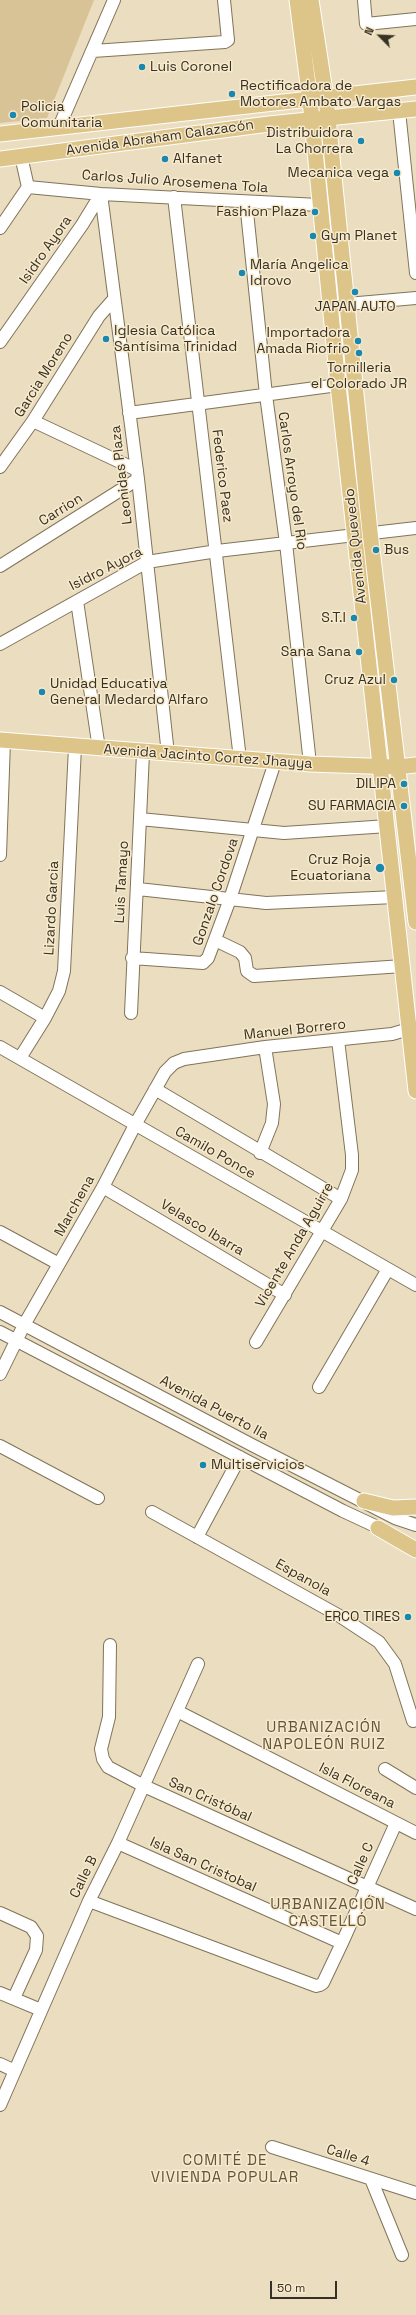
<!DOCTYPE html>
<meta charset="utf-8">
<style>
body{margin:0}
#map{position:relative;width:416px;height:2315px;overflow:hidden;background:#ebddbf;font-family:"Space Grotesk",sans-serif}
canvas{display:block}
.north{position:absolute;left:360px;top:16px;width:40px;height:40px;-webkit-text-stroke:3px #f8eacc;paint-order:stroke;rotate:294deg;font-size:11px;font-weight:700;line-height:16px;text-align:center;color:#363125}
.north::after{content:'';display:block;margin:auto;width:14px;height:18px;background:#363125;clip-path:polygon(50% 0,100% 100%,50% 72%,0 100%)}
.scale{position:absolute;left:270px;top:2281px;width:67px;height:18px;box-sizing:border-box;border:2px solid #363125;border-top:0;padding-left:5px;font-size:12px;line-height:14px;white-space:nowrap;color:#363125;-webkit-text-stroke:3px #f8eacc;paint-order:stroke}
</style>
<div id="map">
<canvas width="416" height="2315"></canvas>
<div class="north">N</div>
<div class="scale">50 m</div>
</div>
<script>
const g = document.querySelector('canvas').getContext('2d');
g.lineJoin = 'round';
function paint(path, color) { g.fillStyle = color; g.fill(path, 'evenodd'); }
const shape = rows => new Path2D(rows.map(r => 'M' + r).join(''));
function stroke(path, color, width, dash) { g.strokeStyle = color; g.lineWidth = width; g.lineCap = dash ? 'butt' : 'round'; g.setLineDash(dash || []); g.stroke(path); }
function label(font, color, halo, rows, align = 'center') {
  g.font = font + ' "Space Grotesk",sans-serif'; g.lineWidth = 3; g.setLineDash([]); g.textBaseline = 'middle'; g.strokeStyle = halo; g.fillStyle = color; for (const [text, x, y, turn = 0] of rows) {
    g.save(); g.translate(x, y); g.rotate((+turn || 0) * Math.PI / 180); g.textAlign = isNaN(turn) ? turn : align; if (halo) g.strokeText(text, 0, 0); g.fillText(text, 0, 0); g.restore();
  }
}
paint(shape([
 [0,0,94,0,47,118,0,123]
]), '#d8c396');
const minor = shape([
 [364,0,366,24,416,19],
 [93,51,225,42,228,40,224,0],
 [399,111,416,273],
 [59,127,114,0],
 [28,187,101,194,319,205],
 [101,194,138,479,168,754],
 [174,197,240,759],
 [246,202,266,395,286,543,310,764],
 [0,228,28,187,21,156],
 [347,304,416,298],
 [0,342,82,225,101,194],
 [129,413,338,385],
 [33,421,137,470],
 [0,467,33,421,99,316,114,299],
 [0,566,138,479],
 [77,601,99,749],
 [0,644,147,562,217,551,416,528],
 [140,819,284,833,388,826],
 [0,855,4,741],
 [138,889,266,903,395,897],
 [215,940,240,952,245,958,247,971,254,976,403,966],
 [132,958,203,963,208,958,230,899,275,762],
 [0,992,45,1018],
 [131,1013,143,753],
 [0,1047,416,1285],
 [20,1058,45,1018,59,991,64,971,75,747],
 [155,1089,341,1199],
 [260,1153,272,1123,274,1104,265,1047],
 [103,1187,285,1295],
 [0,1232,59,1264],
 [0,1312,252,1445,395,1518,416,1525],
 [0,1332,343,1511,386,1531],
 [256,1342,341,1199,352,1170,352,1155,338,1040],
 [0,1374,24,1325,103,1187,135,1125,165,1072,174,1063,184,1059,265,1047,392,1034,409,1029],
 [319,1387,388,1269],
 [0,1446,98,1498],
 [152,1512,338,1615,379,1642,395,1664,413,1721],
 [197,1537,240,1457],
 [110,1645,109,1717,101,1749,103,1759,108,1767,144,1786,416,1909],
 [177,1711,416,1833],
 [385,1769,416,1788],
 [118,1843,342,1943],
 [89,1901,316,1986,320,1985,323,1983,342,1943,396,1823],
 [0,1913,31,1927,37,1936,36,1950,14,1998],
 [0,1993,41,2010],
 [0,2064,15,2071],
 [0,2105,89,1901,118,1843,198,1664],
 [272,2147,416,2193],
 [371,2179,402,2255]
]);
const major = shape([
 [297,0,310,100,338,385,416,1091],
 [311,0,326,98,370,532,416,922],
 [0,134,416,87],
 [0,159,269,124,416,109],
 [0,740,310,764,397,767,416,765],
 [364,1501,393,1508,416,1507],
 [378,1528,416,1550]
]);
stroke(minor, '#807459', 14);
stroke(major, '#fff', 17);
stroke(minor, '#fff', 12);
stroke(major, '#ddc488', 15);
for (const [x, y, r, color] of [
 [142,67,4,"#1987ae"],
 [232,94,4,"#1987ae"],
 [13,115,4,"#1987ae"],
 [361,141,4,"#1987ae"],
 [165,159,4,"#1987ae"],
 [397,173,4,"#1987ae"],
 [315,212,4,"#1987ae"],
 [313,236,4,"#1987ae"],
 [242,273,4,"#1987ae"],
 [355,292,4,"#1987ae"],
 [106,339,4,"#1987ae"],
 [358,341,4,"#1987ae"],
 [359,353,4,"#1987ae"],
 [376,550,4,"#1987ae"],
 [354,618,4,"#1987ae"],
 [359,652,4,"#1987ae"],
 [394,680,4,"#1987ae"],
 [42,692,4,"#1987ae"],
 [404,784,4,"#1987ae"],
 [404,806,4,"#1987ae"],
 [380,868,5,"#1987ae"],
 [203,1465,4,"#1987ae"],
 [408,1617,4,"#1987ae"]
]) { const dot = new Path2D(); dot.arc(x, y, r, 0, 2 * Math.PI); g.fillStyle = color; g.fill(dot); stroke(dot, '#f8eacc', 1.5); }
label('14px', '#363125', '#f8eacc', [
 ["Luis Coronel",150,67,"left"],
 ["Rectificadora de",240,86,"left"],
 ["Motores Ambato Vargas",240,102,"left"],
 ["Policia",21,107,"left"],
 ["Comunitaria",21,123,"left"],
 ["Distribuidora",353,133],
 ["La Chorrera",353,149],
 ["Alfanet",173,159,"left"],
 ["Mecanica vega",389,173],
 ["Fashion Plaza",307,212],
 ["Gym Planet",321,236,"left"],
 ["María Angelica",250,265,"left"],
 ["Idrovo",250,281,"left"],
 ["JAPAN AUTO",355,307,"center"],
 ["Iglesia Católica",114,331,"left"],
 ["Santísima Trinidad",114,347,"left"],
 ["Importadora",350,333],
 ["Amada Riofrio",350,349],
 ["Tornilleria",359,368,"center"],
 ["el Colorado JR",359,384,"center"],
 ["Bus",384,550,"left"],
 ["S.T.I",346,618],
 ["Sana Sana",351,652],
 ["Cruz Azul",386,680],
 ["Unidad Educativa",50,684,"left"],
 ["General Medardo Alfaro",50,700,"left"],
 ["DILIPA",396,784],
 ["SU FARMACIA",396,806],
 ["Cruz Roja",371,860],
 ["Ecuatoriana",371,876],
 ["Multiservicios",211,1465,"left"],
 ["ERCO TIRES",400,1617]
], 'right');
label('14px', '#363125', '#f8eacc', [
 ["Avenida Abraham Calazacón",160,138,-8],
 ["Carlos Julio Arosemena Tola",175,182,4],
 ["Isidro Ayora",46,250,-55],
 ["Garcia Moreno",44,375,-58],
 ["Leonidas Plaza",122,475,-97],
 ["Federico Paez",222,476,83],
 ["Carlos Arroyo del Rio",292,481,82],
 ["Carrion",61,510,-32],
 ["Avenida Quevedo",356,546,-96],
 ["Isidro Ayora",106,569,-27],
 ["Avenida Jacinto Cortez Jhayya",208,757,4],
 ["Luis Tamayo",122,882,-87],
 ["Gonzalo Cordova",216,892,-71],
 ["Lizardo Garcia",52,908,-87],
 ["Manuel Borrero",295,1030,-6],
 ["Camilo Ponce",215,1153,30],
 ["Marchena",75,1206,-61],
 ["Velasco Ibarra",202,1228,31],
 ["Vicente Anda Aguirre",295,1245,-60],
 ["Avenida Puerto Ila",214,1408,28],
 ["Espanola",303,1578,29],
 ["Isla Floreana",357,1786,27],
 ["San Cristóbal",210,1800,24],
 ["Calle C",361,1864,-66],
 ["Isla San Cristobal",203,1865,24],
 ["Calle B",84,1877,-64],
 ["Calle 4",348,2156,17]
]);
g.letterSpacing = '1px';
label('15px', '#61553c', '#f8eacc', [
 ["URBANIZACIÓN",324,1728],
 ["NAPOLEÓN RUIZ",324,1745],
 ["URBANIZACIÓN",328,1905],
 ["CASTELLÓ",328,1922],
 ["COMITÉ DE",225,2161],
 ["VIVIENDA POPULAR",225,2178]
]);
g.letterSpacing = '0px';
</script>
